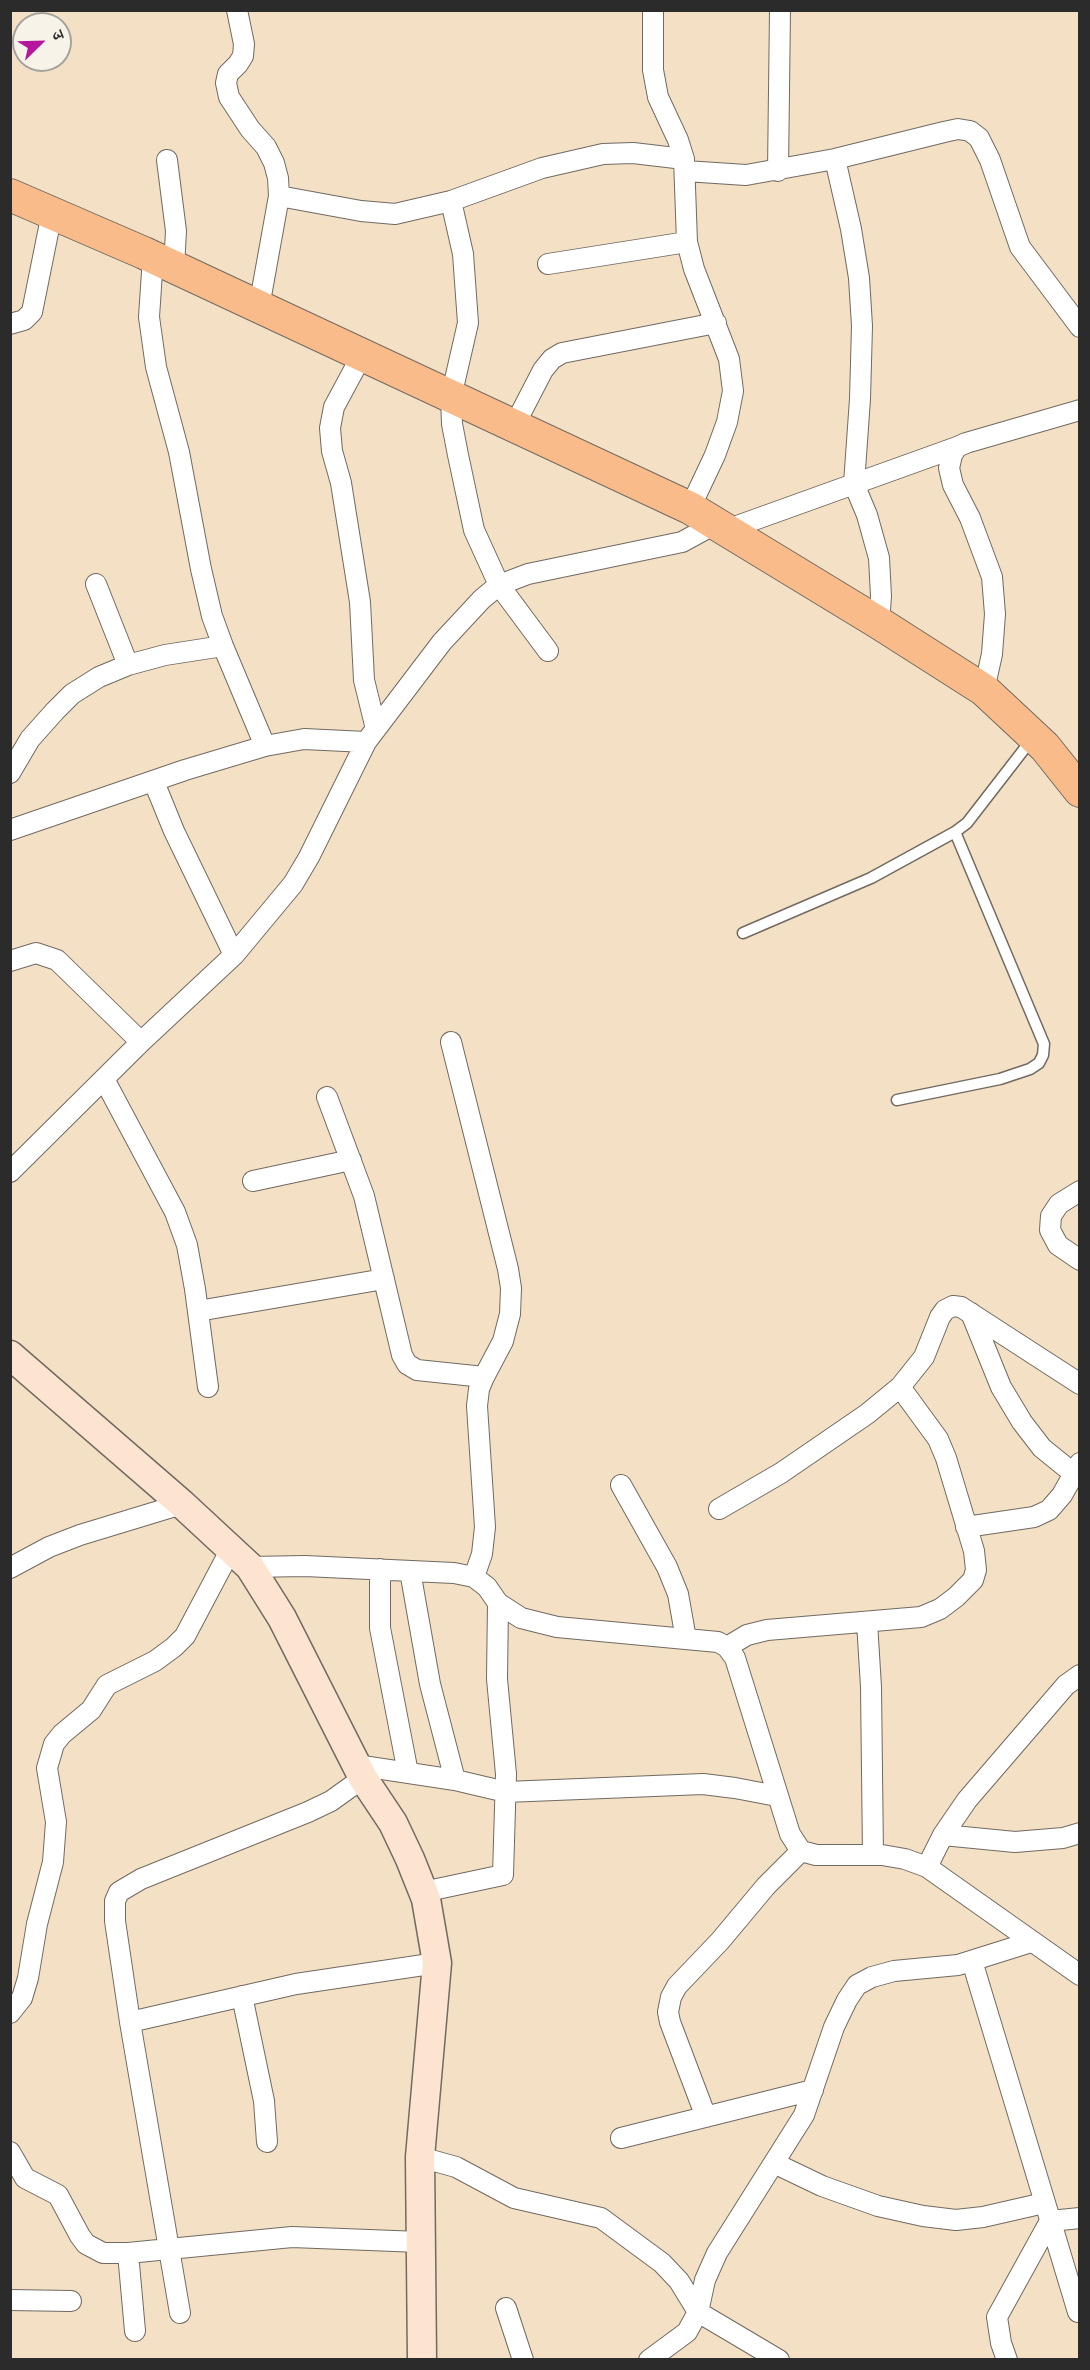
<!DOCTYPE html>
<meta charset="utf-8">
<style>
body{margin:0}
#map{position:relative;width:1090px;height:2370px;overflow:hidden;background:#f3e0c5;font-family:"Old Standard TT","Noto Serif Devanagari",serif}
canvas{display:block}
.frame{position:absolute;inset:0;border:12px solid #2b2b2b;pointer-events:none}
.north{position:absolute;left:12px;top:12px;width:60px;height:60px;box-sizing:border-box;background:#f7f3e8;border:2px solid #a5a39c;border-radius:50%;rotate:67deg;font-size:16px;font-weight:700;line-height:24px;text-align:center;color:#2b2b2b}
.north::after{content:'';display:block;margin:auto;width:21px;height:27px;background:#b5179e;clip-path:polygon(50% 0,100% 100%,50% 72%,0 100%)}
</style>
<div id="map">
<canvas width="1090" height="2370"></canvas>
<div class="frame"></div>
<div class="north">उ</div>
</div>
<script>
const g = document.querySelector('canvas').getContext('2d');
g.lineJoin = 'round';
const shape = rows => new Path2D(rows.map(r => 'M' + r).join(''));
function stroke(path, color, width, dash) { g.strokeStyle = color; g.lineWidth = width; g.lineCap = dash ? 'butt' : 'round'; g.setLineDash(dash || []); g.stroke(path); }
const lane = shape([
 [743,933,871,878,955,832,967,823,1032,739],
 [897,1100,1000,1079,1030,1069,1039,1063,1043,1055,1044,1044,955,832]
]);
const street = shape([
 [237,10,244,44,243,56,238,64,228,74,226,83,229,97,250,129,266,147,274,163,278,178,279,196,259,307],
 [653,10,653,70,658,97,678,140,684,159,687,242,694,269,729,359,733,391,727,422,715,455,690,508],
 [835,159,851,229,859,278,862,326,860,399,854,484,867,515,879,558,881,596,879,623],
 [167,160,176,231,174,267],
 [685,171,746,175,835,159,944,132,958,129,970,131,979,138,990,160,1020,247,1080,327],
 [778,171,780,10],
 [279,196,361,211,395,214,451,201,542,168,603,154,633,153,684,159],
 [451,201,463,254,468,323,451,397,452,424,458,455,474,530,499,585,548,651],
 [153,257,149,317,156,367,179,452,201,569,212,616,223,646,265,746],
 [548,264,687,242],
 [10,324,24,320,32,312,52,213],
 [362,355,334,407,330,428,332,451,341,483,360,602,364,680,376,729],
 [514,426,543,370,552,359,562,353,716,323],
 [726,530,957,447],
 [96,584,128,665],
 [984,690,992,654,995,614,992,577,970,518,953,485,949,468,952,455,957,447,966,443,1080,410],
 [10,773,30,739,55,711,72,694,99,677,128,665,165,655,223,646],
 [154,782,174,831,234,955],
 [10,830,185,770,265,746,304,739,366,742],
 [10,961,36,953,57,960,141,1042],
 [451,1042,508,1269,511,1288,510,1314,503,1341,484,1377,479,1389,477,1406,485,1527,482,1554,474,1577],
 [104,1079,175,1212,187,1245,195,1289,208,1387],
 [327,1097,364,1196,402,1355,407,1364,417,1370,484,1377],
 [10,1172,141,1042,234,955,293,884,309,857,366,742,442,642,482,599,499,585,528,574,682,542,715,524],
 [253,1181,351,1160],
 [1080,1191,1059,1204,1051,1216,1050,1230,1058,1245,1080,1260],
 [198,1311,384,1279],
 [971,1313,1001,1387,1022,1422,1042,1448,1073,1473],
 [621,1485,667,1567,678,1594,686,1639],
 [719,1509,781,1473,867,1414,900,1387,924,1357,940,1317,945,1310,953,1306,961,1307,1080,1384],
 [966,1527,1034,1517,1049,1510,1062,1495,1080,1463],
 [250,1567,305,1566,454,1573,474,1577,487,1587,498,1603,521,1618,557,1627,718,1642,727,1647,735,1658,790,1834,801,1851,816,1855,882,1855,905,1859,927,1867,1080,1975],
 [10,1568,49,1547,80,1535,182,1504],
 [380,1569,380,1628,408,1773],
 [410,1571,430,1684,455,1780],
 [867,1622,871,1687,873,1855],
 [727,1647,747,1635,767,1630,921,1617,940,1609,956,1597,973,1580,976,1570,974,1551,946,1458,938,1439,900,1387],
 [356,1765,455,1780,506,1792,703,1784,735,1788,777,1796],
 [943,1835,1015,1842,1063,1838,1080,1833],
 [927,1867,943,1835,967,1800,1066,1685,1080,1675],
 [423,1892,503,1875,506,1774,497,1679,498,1603],
 [972,1961,1078,2312],
 [242,1996,264,2101,267,2142],
 [10,2013,22,1998,28,1978,37,1924,53,1862,56,1822,47,1768,54,1744,62,1734,91,1710,107,1685,155,1661,174,1647,185,1636,231,1549],
 [130,2022,296,1984,437,1963],
 [706,2117,670,2022,668,2012,671,1997,677,1986,720,1941,766,1886,801,1851],
 [621,2138,813,2090],
 [10,2152,25,2178,58,2195,80,2236,86,2244,103,2253,128,2253,292,2237,420,2242],
 [420,2157,456,2167,514,2198,601,2218,662,2263,679,2281,698,2312,779,2360],
 [774,2163,822,2186,878,2206,923,2216,956,2220,983,2217,1044,2203],
 [128,2253,135,2331],
 [10,2300,71,2301],
 [506,2308,523,2360],
 [180,2313,130,2022,115,1921,115,1901,119,1892,141,1879,308,1812,331,1801,363,1778],
 [649,2360,687,2332,698,2312,705,2280,717,2253,804,2115,834,2027,847,2000,857,1985,872,1977,894,1971,958,1965,1031,1942],
 [1007,2360,1001,2343,997,2317,1050,2221,1080,2218]
]);
const secondary = shape([
 [10,1355,182,1504,250,1567,282,1618,363,1778,393,1823,410,1859,426,1899,437,1963,420,2157,422,2360]
]);
const primary = shape([
 [10,195,144,253,690,508,879,623,984,690,1045,747,1080,791]
]);
stroke(lane, '#716a61', 13);
stroke(street, '#716a61', 22);
stroke(secondary, '#716a61', 31);
stroke(primary, '#716a61', 34);
stroke(lane, '#fff', 10);
stroke(street, '#fff', 20);
stroke(secondary, '#fde4d1', 28);
stroke(primary, '#fabb8b', 32);
</script>
